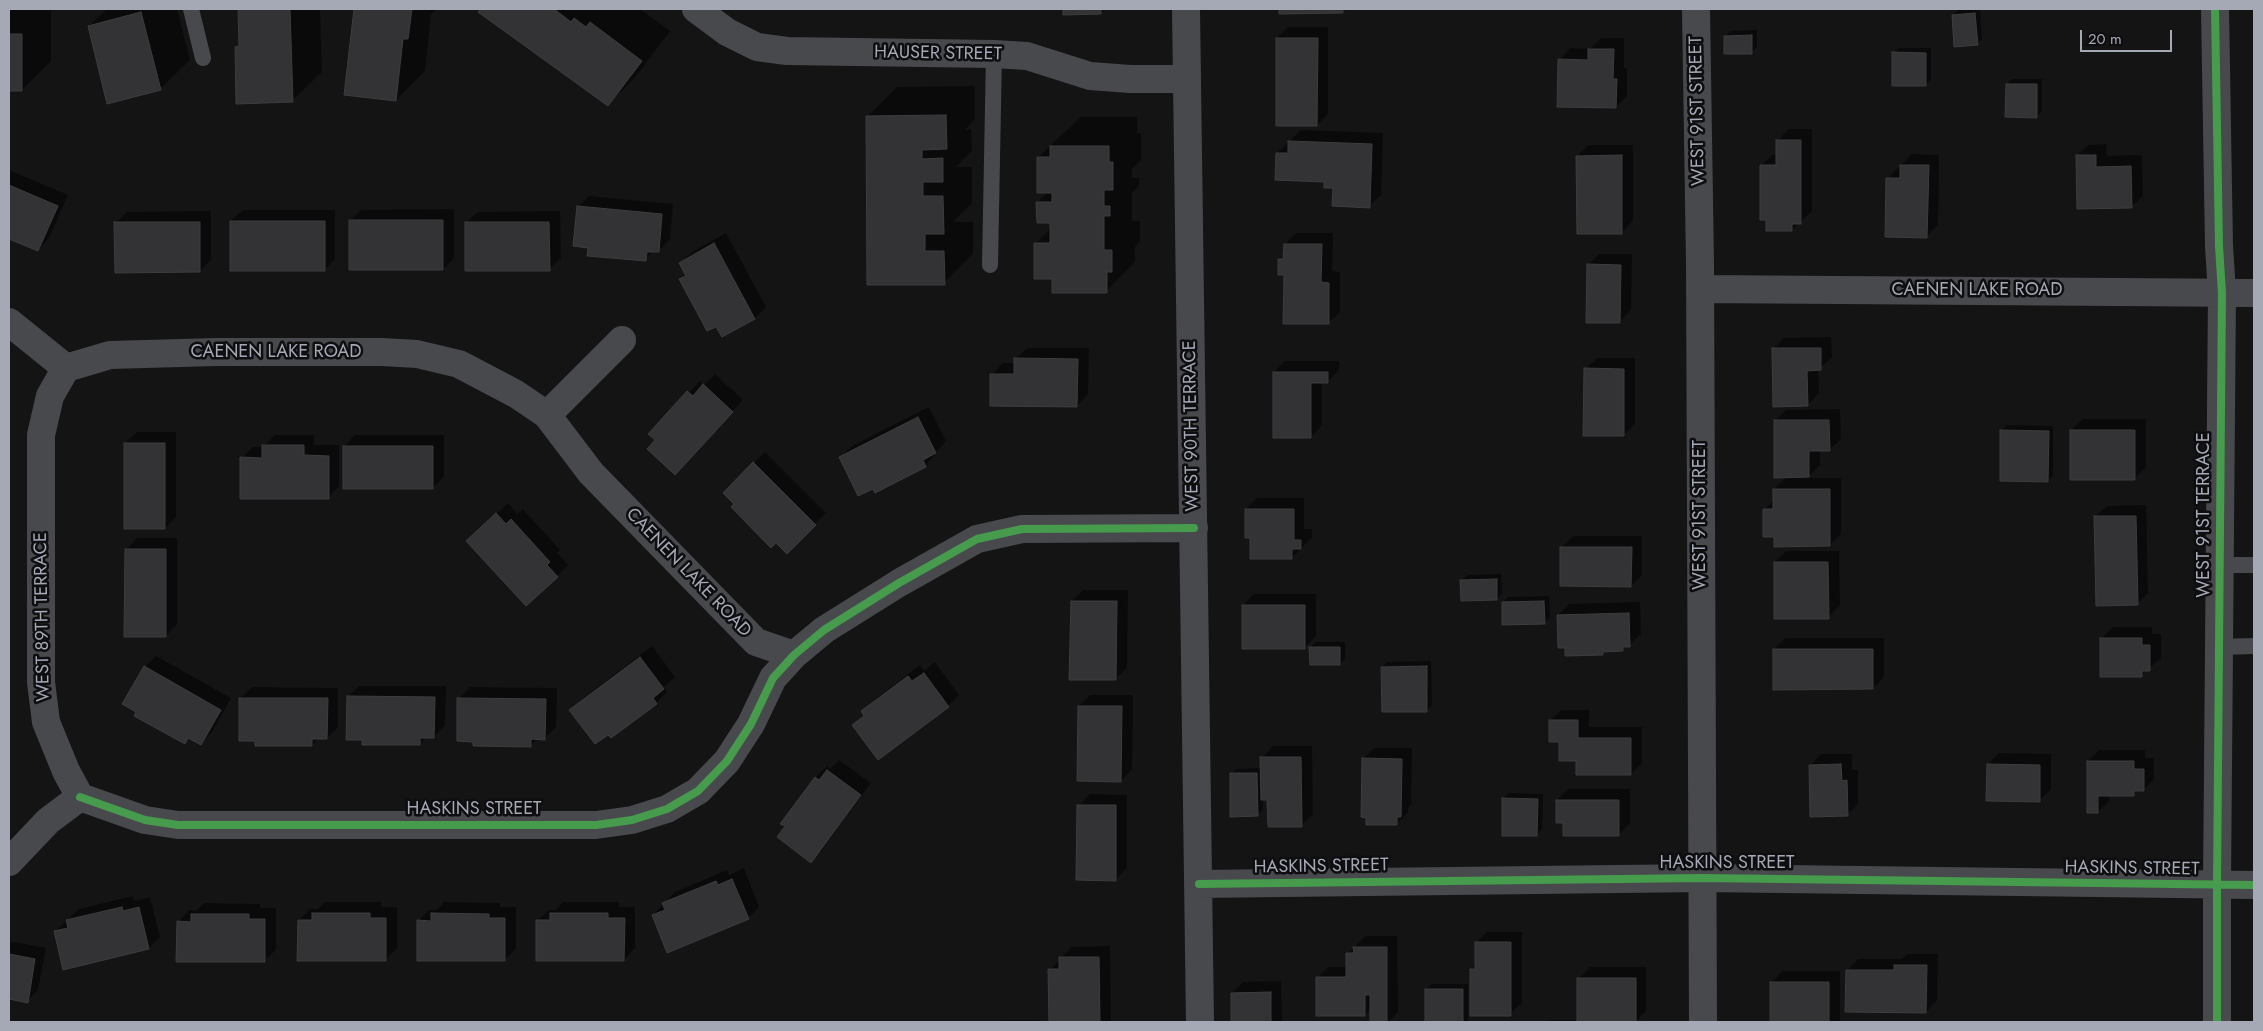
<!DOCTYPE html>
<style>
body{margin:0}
#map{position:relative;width:2263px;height:1031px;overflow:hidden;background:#141414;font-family:Jost,sans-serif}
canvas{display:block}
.frame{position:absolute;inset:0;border:10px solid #a5a8b5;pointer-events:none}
.scale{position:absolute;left:2080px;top:30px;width:92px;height:22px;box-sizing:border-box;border:2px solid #a5a8b5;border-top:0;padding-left:6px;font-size:15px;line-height:18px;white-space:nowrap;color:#a5a8b5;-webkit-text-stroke:4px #0e0e10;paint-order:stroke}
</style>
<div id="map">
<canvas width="2263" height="1031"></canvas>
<div class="frame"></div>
<div class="scale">20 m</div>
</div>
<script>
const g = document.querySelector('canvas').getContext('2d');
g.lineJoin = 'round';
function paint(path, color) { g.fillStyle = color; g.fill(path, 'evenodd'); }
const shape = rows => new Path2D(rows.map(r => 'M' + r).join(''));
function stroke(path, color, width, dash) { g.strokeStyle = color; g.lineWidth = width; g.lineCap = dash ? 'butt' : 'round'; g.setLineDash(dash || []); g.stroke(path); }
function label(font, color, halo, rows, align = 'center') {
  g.font = font + ' Jost,sans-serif'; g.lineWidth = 5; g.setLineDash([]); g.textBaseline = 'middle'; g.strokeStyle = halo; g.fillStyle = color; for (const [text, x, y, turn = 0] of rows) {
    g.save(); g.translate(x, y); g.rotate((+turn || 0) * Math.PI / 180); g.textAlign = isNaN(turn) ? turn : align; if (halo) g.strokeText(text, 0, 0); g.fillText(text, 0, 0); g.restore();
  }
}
paint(shape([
 [9,9,51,9,51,61,22,90,9,90],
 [107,9,177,9,190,60,160,89,89,26],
 [239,9,320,9,322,72,292,101,236,47,240,43],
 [356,9,437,9,431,14,425,71,396,100,346,94],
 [482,9,640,9,670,31,637,75,608,105,480,12],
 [1064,9,1105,9,1101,13,1064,14],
 [1280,9,1346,9,1343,12,1280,13],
 [1980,9,1982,39,1977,44,1953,15,1958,10],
 [1288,27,1328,27,1328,114,1317,125,1277,38],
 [1757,30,1757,47,1752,52,1725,37,1730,31],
 [1601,38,1624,38,1624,68,1627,68,1627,96,1616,107,1559,60,1570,48,1590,49],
 [1899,48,1931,48,1931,79,1925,85,1893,53],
 [2012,79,2042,79,2042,111,2036,117,2007,84],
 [975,86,975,119,965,130,971,129,972,151,956,167,972,167,972,203,953,222,973,222,973,254,944,283,869,284,868,116,897,87],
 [1081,117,1137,117,1137,133,1141,133,1141,160,1132,169,1132,178,1139,178,1139,186,1132,193,1132,221,1140,221,1140,241,1135,247,1135,262,1106,291,1054,278,1035,244,1052,227,1052,222,1037,203,1048,192,1038,157],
 [1789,129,1812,129,1812,211,1792,230,1761,166,1772,155,1777,155,1777,141],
 [1301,130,1383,133,1381,195,1369,206,1277,153],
 [2106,144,2107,156,2142,155,2143,196,2131,207,2077,156,2088,145],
 [1588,145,1633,145,1633,221,1622,232,1577,156],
 [1912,154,1939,155,1938,225,1927,236,1887,179],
 [9,170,68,195,49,238,38,250,9,237],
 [589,196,673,204,670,240,658,251,654,251,645,259,590,247,578,207],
 [454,209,454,258,443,269,350,221,361,210],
 [243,210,335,210,335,259,324,270,231,221],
 [211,211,211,260,200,271,116,223,127,212],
 [560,211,561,258,549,269,466,223,478,212],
 [726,233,766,307,755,318,722,336,681,280,686,274,680,263,692,252],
 [1296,233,1333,233,1332,271,1340,272,1340,312,1328,323,1285,274,1280,259,1285,254,1285,244],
 [1599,254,1632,254,1631,310,1619,322,1588,265],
 [1831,337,1832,358,1818,369,1819,393,1808,405,1773,349,1784,338],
 [1027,348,1089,348,1088,394,1077,406,991,375,1003,363,1015,363,1015,359],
 [1597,358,1635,358,1635,424,1623,435,1585,369],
 [1285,361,1339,361,1339,370,1327,382,1322,382,1322,425,1311,437,1274,372],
 [715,374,743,400,686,463,650,434,700,381,704,385],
 [929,407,946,441,925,466,875,491,840,457,852,446],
 [1840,409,1841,439,1829,450,1820,450,1820,465,1807,478,1841,478,1841,534,1830,545,1775,536,1764,510,1774,500,1774,489,1787,476,1775,421,1786,410],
 [2083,419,2146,419,2146,467,2134,479,2071,430],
 [2007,425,2053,426,2053,475,2048,481,2001,431],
 [137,432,176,432,176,517,165,528,125,443],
 [275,435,314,435,314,445,339,445,339,486,328,498,241,458,253,447,263,447],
 [355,435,444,435,444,477,432,488,344,446],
 [765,452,826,513,787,552,724,493],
 [1257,498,1304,498,1304,529,1312,529,1312,537,1292,558,1251,536,1246,509],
 [508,503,517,514,523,509,560,550,557,553,568,565,557,576,479,530],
 [2146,505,2148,593,2137,604,2095,517,2107,506],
 [1573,536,1642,536,1642,575,1631,586,1562,547],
 [137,538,177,538,177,624,166,636,126,550],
 [1786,551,1839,551,1840,606,1828,617,1775,562],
 [1501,574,1502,593,1497,599,1462,580,1467,575],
 [1083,590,1128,590,1127,668,1115,679,1072,601],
 [1254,594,1316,594,1316,636,1305,647,1243,605],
 [1549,596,1550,618,1544,623,1503,602,1508,597],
 [1640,602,1641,634,1623,650,1606,650,1603,654,1558,615,1569,604],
 [2113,627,2152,627,2152,634,2161,634,2161,658,2141,675,2102,638],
 [1785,638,1884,638,1884,677,1873,688,1774,649],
 [1316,642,1345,642,1345,658,1340,664,1310,648],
 [652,646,675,677,664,687,667,692,656,703,571,710,582,699],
 [156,656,231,698,212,732,201,744,190,737,184,743,145,667],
 [1431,661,1432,705,1427,710,1382,667,1387,662],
 [935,662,959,695,948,706,854,725,865,714,862,711,874,700,920,665,924,671],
 [359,686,446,686,445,725,434,737,426,737,419,744,348,697],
 [252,687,338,688,338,727,327,738,319,738,312,745,240,698],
 [470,687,557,688,556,727,545,738,538,738,531,745,459,699],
 [1090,695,1133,695,1132,769,1121,781,1079,706],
 [1561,710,1589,710,1589,727,1642,727,1642,763,1631,774,1578,760,1561,741,1550,721],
 [1273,746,1312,746,1313,814,1301,826,1268,799,1263,799,1263,810,1257,815,1231,774,1236,769,1262,768,1262,758],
 [1374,748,1412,748,1411,804,1408,808,1408,813,1396,824,1363,759],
 [2099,750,2145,750,2145,758,2154,758,2154,779,2143,790,2138,790,2133,795,2109,795,2109,801,2098,812,2088,761],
 [1999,753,2051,754,2051,789,2039,801,1988,764],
 [1821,754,1852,754,1852,770,1858,770,1858,804,1847,815,1810,766],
 [839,760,871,783,822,850,811,861,787,825,782,823,816,777,827,766,830,769],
 [1568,789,1630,789,1630,823,1619,834,1564,822,1557,800],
 [1509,793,1543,794,1542,829,1537,835,1503,798],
 [1090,794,1127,795,1127,868,1115,880,1079,806],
 [744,868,759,907,748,918,653,915,675,892,727,870,729,875],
 [133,896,134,901,150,897,160,937,149,948,55,931,79,909],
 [325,902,381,902,381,907,397,907,397,948,385,960,299,920,310,909,318,909],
 [444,902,500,903,500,907,516,907,516,949,504,960,418,921,429,910,437,910],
 [563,902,619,902,619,907,635,907,635,948,624,960,537,921,549,910,556,910],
 [204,903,260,904,260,908,276,908,276,950,264,961,178,922,189,910,196,911],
 [1487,932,1522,932,1522,1003,1510,1014,1471,970,1476,964,1476,943],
 [1366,936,1397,936,1398,1012,1388,1022,1372,1022,1372,1008,1365,1015,1317,978,1328,967,1347,967,1347,954],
 [9,941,46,948,38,990,27,1001,9,998],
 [1110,946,1111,1022,1051,1022,1050,970,1071,947],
 [1907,954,1938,954,1937,1000,1926,1012,1847,971,1858,959,1902,959],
 [1590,967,1646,967,1646,1011,1635,1022,1549,1022,1551,1020,1578,1020,1579,979],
 [1783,971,1840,971,1840,1022,1772,1022,1771,983],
 [1281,981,1282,1022,1233,1022,1232,993,1243,982],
 [1432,984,1468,984,1468,1022,1426,1022,1426,989],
 [1002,1020,1039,1020,1039,1022,999,1022]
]), '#0007');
const building = shape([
 [238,9,290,9,293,102,236,104,235,47,239,46,238,9],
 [354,9,412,9,408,39,403,39,396,101,344,95,354,9],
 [481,9,554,9,571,22,574,18,586,27,590,22,642,61,608,106,478,12,481,9],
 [1063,9,1101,9,1101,14,1063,15,1063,9],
 [1279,9,1343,9,1343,13,1279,14,1279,9],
 [141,12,161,90,107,104,88,26,141,12],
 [1975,13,1978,45,1954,47,1952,15,1975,13],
 [9,34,22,34,22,91,9,91,9,34],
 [1752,35,1752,54,1724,54,1724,36,1752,35],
 [1276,38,1318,38,1317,126,1276,126,1276,38],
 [1588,49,1614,49,1613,79,1617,79,1616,108,1557,107,1558,59,1588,60,1588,49],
 [1892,52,1926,53,1926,86,1892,86,1892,52],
 [2006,84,2037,84,2037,118,2005,117,2006,84],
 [946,115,947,149,922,150,922,159,943,158,943,182,923,182,923,196,943,196,944,234,925,234,925,251,944,251,945,285,867,285,866,116,946,115],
 [1776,140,1801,140,1801,224,1792,224,1792,231,1766,231,1766,220,1760,220,1760,165,1776,165,1776,140],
 [1288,141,1372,144,1370,208,1332,206,1333,188,1324,188,1324,182,1275,180,1276,153,1288,153,1288,141],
 [1050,146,1109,146,1109,162,1113,162,1113,190,1104,190,1104,206,1110,206,1110,216,1104,216,1104,250,1112,250,1112,272,1107,272,1107,293,1052,293,1052,279,1034,279,1034,243,1050,243,1050,223,1037,223,1036,202,1052,202,1052,193,1037,193,1037,157,1050,157,1050,146],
 [1622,155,1622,234,1577,234,1576,156,1622,155],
 [2076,155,2096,155,2096,167,2131,166,2132,208,2077,209,2076,155],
 [1900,165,1929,165,1927,238,1885,237,1886,178,1900,178,1900,165],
 [9,185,58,206,38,251,9,239,9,185],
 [577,206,662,214,659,252,647,252,646,261,587,256,588,248,573,246,577,206],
 [349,220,443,220,443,270,349,270,349,220],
 [230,221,325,221,325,271,230,271,230,221],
 [114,222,200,222,200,272,115,273,114,222],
 [465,222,549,222,550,271,465,271,465,222],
 [714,243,755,319,722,337,716,327,707,331,679,279,686,276,679,263,714,243],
 [1284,244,1322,244,1321,282,1329,283,1329,324,1283,324,1284,275,1278,275,1278,259,1283,259,1284,244],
 [1587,264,1621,265,1620,323,1586,323,1587,264],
 [1772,348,1821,348,1821,370,1807,371,1808,406,1773,407,1772,348],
 [1014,358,1078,359,1077,407,990,406,990,374,1014,374,1014,358],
 [1584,368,1624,369,1624,436,1583,436,1584,368],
 [1273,372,1328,372,1328,383,1311,383,1311,438,1273,438,1273,372],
 [703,384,733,412,675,475,647,449,655,440,648,434,687,391,693,396,703,384],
 [918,417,936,453,923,460,926,467,875,493,873,489,858,496,839,457,918,417],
 [1774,420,1829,420,1830,451,1809,451,1809,477,1774,478,1774,420],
 [2000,430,2049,431,2048,482,2000,481,2000,430],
 [2070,430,2135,430,2135,480,2070,480,2070,430],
 [124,443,165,443,165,529,124,529,124,443],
 [262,445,304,445,304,455,329,456,329,499,240,499,240,457,262,458,262,445],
 [343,446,433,446,433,489,343,489,343,446],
 [753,462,816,525,787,554,776,543,771,548,731,507,734,504,723,493,753,462],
 [1773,489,1830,489,1830,546,1774,547,1774,537,1763,537,1763,509,1773,509,1773,489],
 [1245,509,1294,509,1294,540,1301,540,1301,549,1292,549,1292,559,1250,559,1250,538,1245,538,1245,509],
 [496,513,506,524,511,519,550,562,547,565,558,577,526,606,466,541,496,513],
 [2094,516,2136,516,2138,605,2096,606,2094,516],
 [1560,547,1632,547,1631,587,1560,586,1560,547],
 [125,549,166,549,166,637,124,637,125,549],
 [1774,562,1828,562,1829,619,1774,619,1774,562],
 [1497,579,1497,600,1461,601,1460,580,1497,579],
 [1071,601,1117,601,1116,680,1069,680,1071,601],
 [1544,601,1545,624,1502,625,1502,602,1544,601],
 [1242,605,1305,605,1305,649,1242,649,1242,605],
 [1629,613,1630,647,1623,647,1623,651,1603,652,1603,655,1565,656,1565,648,1558,648,1557,615,1629,613],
 [2100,638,2142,638,2142,645,2150,645,2150,671,2142,671,2142,677,2100,677,2100,638],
 [1309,647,1340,647,1340,665,1310,665,1309,647],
 [1773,649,1873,649,1873,689,1773,690,1773,649],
 [640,657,664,689,653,698,657,704,611,738,608,735,595,744,569,710,640,657],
 [144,666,221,710,201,745,188,738,185,744,134,716,136,712,122,704,144,666],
 [1427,666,1427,712,1382,712,1381,667,1427,666],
 [924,673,949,707,878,760,852,725,864,716,861,711,908,676,912,681,924,673],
 [347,696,435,697,434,738,420,738,420,745,362,745,362,740,346,740,347,696],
 [239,698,328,698,327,739,312,739,312,746,255,746,255,741,239,741,239,698],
 [457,698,546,699,545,740,531,739,531,747,473,746,473,742,457,741,457,698],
 [1078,706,1122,706,1121,782,1077,781,1078,706],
 [1549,720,1578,720,1578,738,1631,738,1631,775,1576,775,1576,761,1559,761,1559,742,1549,742,1549,720],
 [1260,757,1301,757,1302,827,1268,827,1267,800,1261,800,1260,757],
 [1362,758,1402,759,1401,817,1397,817,1397,825,1366,825,1366,818,1361,817,1362,758],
 [2087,761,2134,761,2134,769,2144,769,2144,791,2134,791,2134,796,2098,796,2098,813,2087,813,2087,761],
 [1841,764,1842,781,1847,780,1848,816,1810,817,1809,765,1841,764],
 [1987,764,2040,765,2040,802,1986,801,1987,764],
 [827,770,861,795,811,863,777,837,785,826,780,824,815,777,819,780,827,770],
 [1230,773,1257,773,1258,816,1230,817,1230,773],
 [1502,798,1538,799,1537,836,1502,836,1502,798],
 [1556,800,1619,800,1619,836,1563,836,1563,823,1556,823,1556,800],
 [1077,805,1116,805,1116,881,1076,880,1077,805],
 [732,879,749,919,667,953,652,915,665,910,662,903,716,881,718,885,732,879],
 [122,907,123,911,139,907,149,949,63,970,54,931,68,928,66,920,122,907],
 [312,913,370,913,370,918,386,918,386,961,297,961,298,920,312,920,312,913],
 [431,913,489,914,489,918,505,918,505,961,417,961,417,920,431,921,431,913],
 [550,913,608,913,608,918,625,918,624,961,536,961,536,920,550,920,550,913],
 [191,914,249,914,249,919,265,919,265,962,176,962,177,921,191,922,191,914],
 [1475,942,1511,942,1511,1016,1470,1016,1470,969,1475,969,1475,942],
 [1353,947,1387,947,1387,1022,1370,1022,1370,995,1365,995,1365,1016,1316,1016,1316,977,1346,977,1346,953,1354,953,1353,947],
 [9,954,35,959,28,1003,9,999,9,954],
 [1059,957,1099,957,1100,1022,1049,1022,1048,969,1059,969,1059,957],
 [1894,965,1927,965,1926,1013,1845,1012,1846,970,1894,970,1894,965],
 [1577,978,1636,978,1636,1022,1577,1022,1577,978],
 [1770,982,1829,982,1829,1022,1770,1022,1770,982],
 [1425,989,1463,989,1463,1022,1425,1022,1425,989],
 [1271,992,1271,1022,1231,1022,1231,993,1271,992]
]);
paint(building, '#333335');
stroke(building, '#3d3d40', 1);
stroke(shape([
 [191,9,203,58],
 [990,265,994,54],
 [2220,565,2254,565],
 [2219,647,2254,646]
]), '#48494d', 16);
stroke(shape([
 [696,9,727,32,757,47,787,51,994,54,1027,56,1090,76,1130,79,1187,79],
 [1186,9,1200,1022],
 [1696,9,1700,263,1703,1022],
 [2215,9,2219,246,2222,293,2217,885,2217,1022],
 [1700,289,2254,293],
 [9,322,66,368],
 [66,368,110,355,216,352,382,352,417,354,459,364,516,394,547,415,591,473,756,642,794,655],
 [66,368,50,396,41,435,41,682,46,722,66,771,80,797],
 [547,415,622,340],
 [80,797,145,820,178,825,596,825,632,820,667,809,698,791,727,761,751,724,773,678,794,655,824,630,899,583,977,539,1022,529,1194,528],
 [9,862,48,821,80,797],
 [1199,884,1703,878,2254,885]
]), '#48494d', 28);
stroke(shape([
 [2215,9,2219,246,2222,293,2217,885,2217,1022],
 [80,797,145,820,178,825,596,825,632,820,667,809,698,791,727,761,751,724,773,678,794,655,824,630,899,583,977,539,1022,529,1194,528],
 [1199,884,1703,878,2254,885]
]), '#469c4c', 8);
label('18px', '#a5a8b5', '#0e0e10', [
 ["HAUSER STREET",938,54,1],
 ["WEST 91ST STREET",1698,111,-91],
 ["CAENEN LAKE ROAD",1977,291],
 ["CAENEN LAKE ROAD",276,353],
 ["WEST 90TH TERRACE",1192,426,-91],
 ["WEST 91ST STREET",1701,515,-90],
 ["WEST 91ST TERRACE",2205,515,-90],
 ["CAENEN LAKE ROAD",688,573,46],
 ["WEST 89TH TERRACE",43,617,-91],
 ["HASKINS STREET",474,810],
 ["HASKINS STREET",1727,864],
 ["HASKINS STREET",1321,867,-1],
 ["HASKINS STREET",2132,869,1]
]);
</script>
